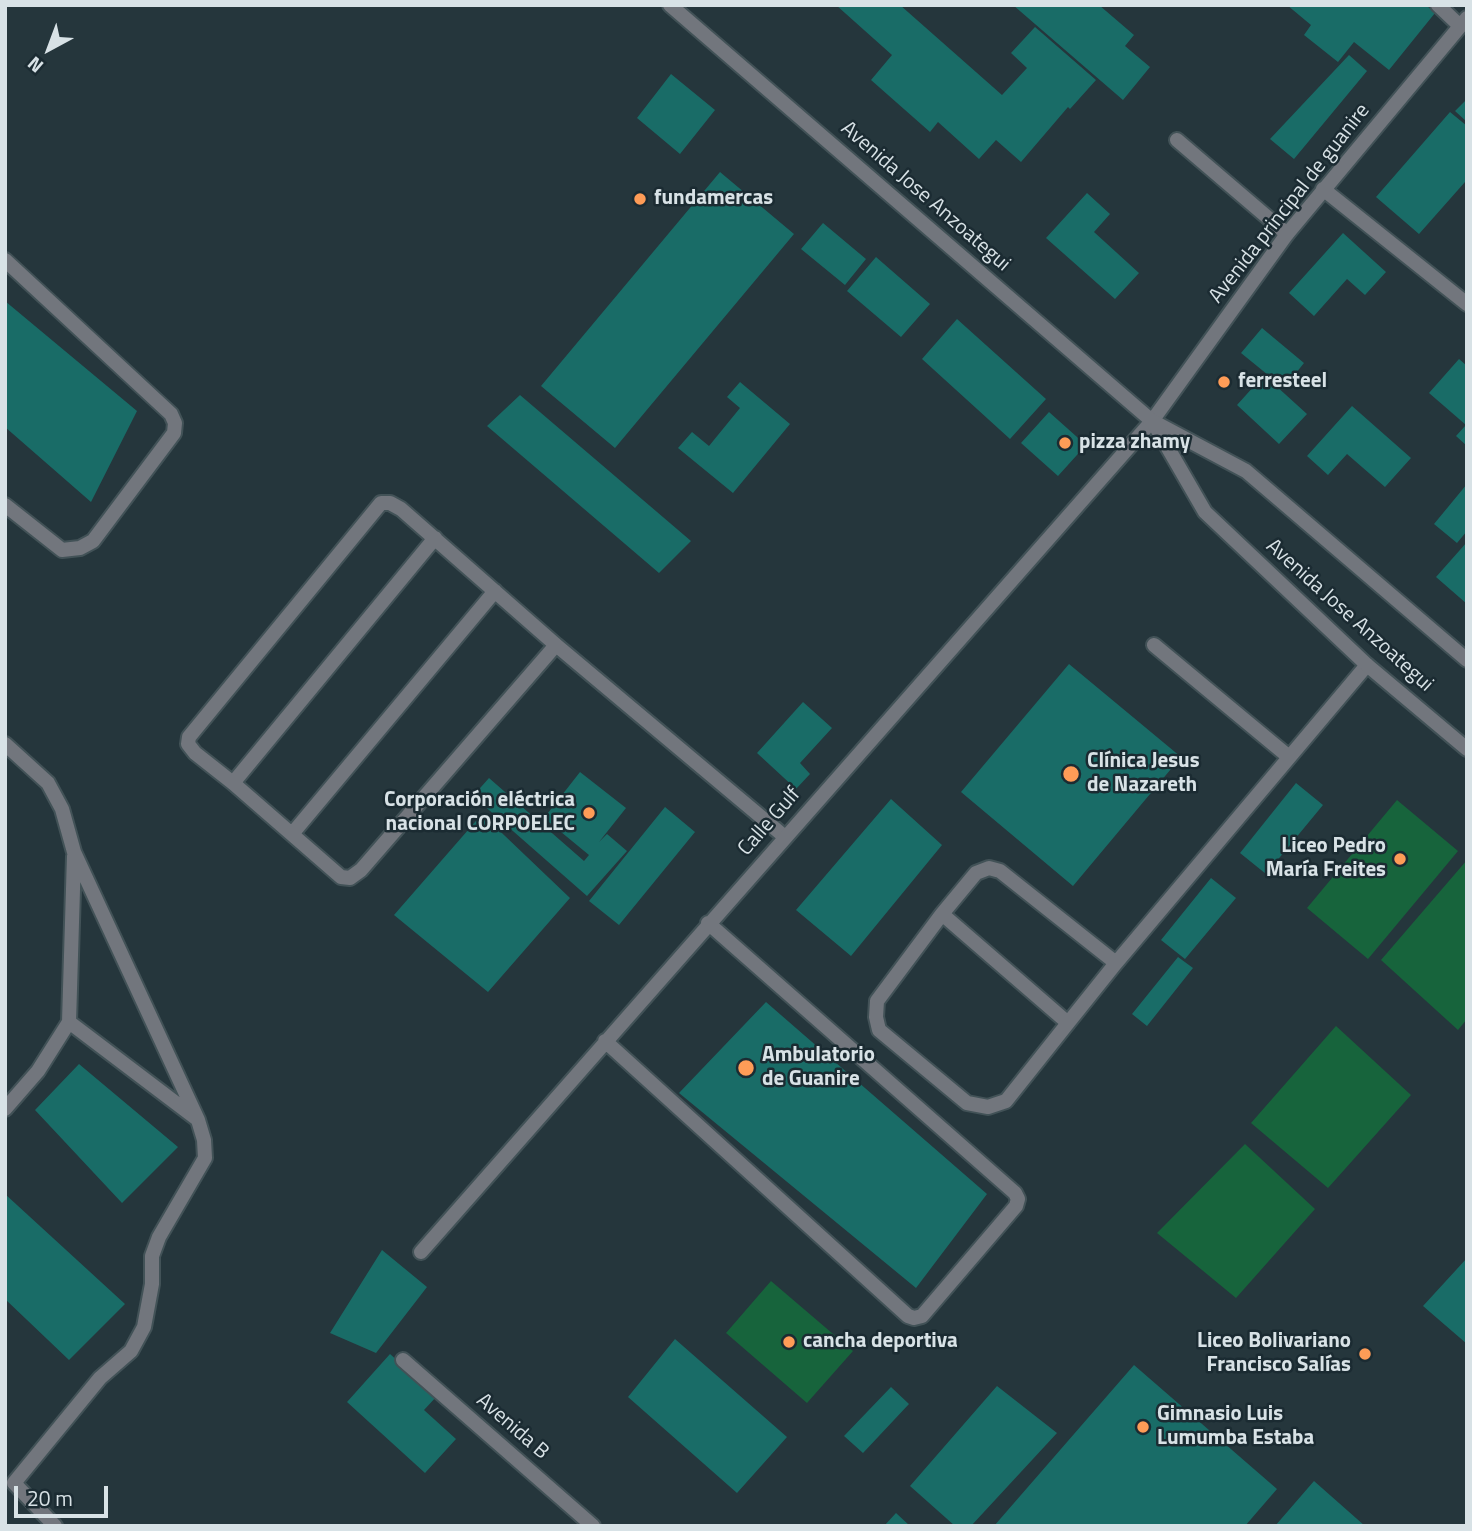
<!DOCTYPE html>
<meta charset="utf-8">
<style>
body{margin:0}
#map{position:relative;width:1472px;height:1531px;overflow:hidden;background:#25363c;font-family:"Titillium Web",sans-serif}
canvas{display:block}
.frame{position:absolute;inset:0;border:7px solid #d8e2e6;pointer-events:none}
.north{position:absolute;left:14px;top:14px;width:70px;height:70px;-webkit-text-stroke:5px #1b2b32;paint-order:stroke;rotate:221deg;font-size:19px;font-weight:700;line-height:28px;text-align:center;color:#d8e2e6}
.north::after{content:'';display:block;margin:auto;width:24px;height:32px;background:#d8e2e6;clip-path:polygon(50% 0,100% 100%,50% 72%,0 100%)}
.scale{position:absolute;left:14px;top:1486px;width:94px;height:32px;box-sizing:border-box;border:4px solid #d8e2e6;border-top:0;padding-left:9px;font-size:21px;line-height:24px;white-space:nowrap;color:#d8e2e6;-webkit-text-stroke:5px #1b2b32;paint-order:stroke}
</style>
<div id="map">
<canvas width="1472" height="1531"></canvas>
<div class="frame"></div>
<div class="north">N</div>
<div class="scale">20 m</div>
</div>
<script>
const g = document.querySelector('canvas').getContext('2d');
g.lineJoin = 'round';
function paint(path, color) { g.fillStyle = color; g.fill(path, 'evenodd'); }
const shape = rows => new Path2D(rows.map(r => 'M' + r).join(''));
function stroke(path, color, width, dash) { g.strokeStyle = color; g.lineWidth = width; g.lineCap = dash ? 'butt' : 'round'; g.setLineDash(dash || []); g.stroke(path); }
function label(font, color, halo, rows, align = 'center') {
  g.font = font + ' "Titillium Web",sans-serif'; g.lineWidth = 5; g.setLineDash([]); g.textBaseline = 'middle'; g.strokeStyle = halo; g.fillStyle = color; for (const [text, x, y, turn = 0] of rows) {
    g.save(); g.translate(x, y); g.rotate((+turn || 0) * Math.PI / 180); g.textAlign = isNaN(turn) ? turn : align; if (halo) g.strokeText(text, 0, 0); g.fillText(text, 0, 0); g.restore();
  }
}
paint(shape([
 [1397,800,1458,851,1368,959,1307,908],
 [1467,860,1467,1019,1458,1030,1381,960],
 [1336,1026,1411,1095,1328,1188,1251,1123],
 [1245,1144,1315,1209,1236,1298,1157,1233],
 [771,1281,853,1351,807,1403,726,1333]
]), '#17643c');
paint(shape([
 [836,5,900,5,1002,95,1027,68,1011,53,1035,27,1096,80,1070,109,1068,107,1021,162,996,140,979,159,938,122,930,132,871,80,892,55],
 [1013,5,1079,5,1081,7,1083,5,1099,5,1134,35,1125,46,1150,67,1123,100],
 [1287,5,1426,5,1435,13,1389,70,1354,42,1338,62,1304,35,1311,25],
 [1349,55,1367,71,1294,159,1270,139],
 [671,74,715,110,680,154,637,118],
 [1467,99,1467,122,1455,111],
 [1450,112,1467,126,1467,183,1465,182,1419,234,1376,197],
 [720,172,794,234,615,448,541,386],
 [1087,193,1110,214,1094,232,1139,273,1115,299,1046,238],
 [823,223,866,259,845,285,801,249],
 [1343,233,1386,272,1365,295,1347,279,1314,316,1289,293],
 [876,257,930,304,901,337,847,291],
 [5,301,137,411,91,502,5,427],
 [957,319,1046,399,1010,439,922,359],
 [1262,328,1304,363,1284,388,1241,353],
 [1459,359,1467,366,1467,446,1456,436,1466,425,1429,393],
 [1264,375,1307,414,1279,444,1237,405],
 [740,382,790,424,733,493,678,448,692,432,709,446,740,408,727,397],
 [520,395,691,541,659,573,487,426],
 [1352,406,1411,458,1385,487,1347,454,1328,475,1307,456],
 [1049,412,1086,445,1058,476,1021,443],
 [1467,484,1467,531,1457,543,1434,524],
 [1467,542,1467,604,1436,577],
 [1069,664,1181,757,1073,886,961,792],
 [803,702,832,728,800,763,810,774,796,789,757,753],
 [580,772,626,808,599,842,607,834,627,851,587,896,473,796,489,778,584,861,589,855,544,818],
 [1296,783,1323,805,1266,874,1240,853],
 [891,799,942,845,851,956,796,910],
 [665,807,695,832,619,925,589,901],
 [482,814,570,898,488,992,394,915],
 [1211,878,1236,898,1185,959,1161,940],
 [1178,957,1193,968,1147,1026,1132,1014],
 [766,1002,987,1194,916,1288,679,1093],
 [79,1064,178,1147,122,1203,35,1110],
 [5,1194,125,1304,69,1360,5,1299],
 [382,1250,427,1287,376,1353,330,1333],
 [1467,1258,1467,1344,1423,1306],
 [675,1339,787,1437,737,1493,628,1397],
 [390,1354,437,1396,424,1410,456,1439,425,1473,347,1402],
 [1134,1365,1277,1489,1245,1526,994,1526],
 [997,1386,1057,1433,971,1526,955,1526,910,1486],
 [891,1387,909,1404,863,1453,844,1436],
 [1314,1481,1365,1526,1275,1526],
 [896,1513,910,1526,884,1526]
]), '#196c67');
const service = shape([
 [1177,140,1287,234],
 [5,260,171,414,175,423,174,433,93,541,80,548,62,550,5,505],
 [556,645,361,870,350,878,341,877,233,783,195,753,188,744,189,737,381,503,390,503,401,509,556,645,785,837],
 [1154,645,1289,757],
 [5,744,48,783,62,809,74,852,198,1120,204,1140,205,1158,159,1237,152,1256,152,1284,144,1327,131,1351,100,1378,14,1483,55,1526],
 [233,783,435,538],
 [292,834,495,591],
 [942,914,976,873,989,868,1000,871,1116,963],
 [69,1022,197,1119],
 [1068,1023,942,914,877,1001,876,1017,879,1030,967,1103,988,1107,1006,1101,1068,1023,1116,963,1367,665],
 [5,1109,38,1071,69,1022,74,856]
]);
const minor = shape([
 [1438,5,1460,26],
 [1323,189,1467,304],
 [605,1041,908,1316,914,1318,922,1316,1016,1206,1018,1199,1015,1193,708,923],
 [421,1252,1152,421,1287,234,1467,18],
 [403,1360,593,1526]
]);
const tertiary = shape([
 [670,5,1152,421,1246,471,1467,660],
 [1153,422,1205,512,1367,665,1467,749]
]);
stroke(service, '#425257', 18);
stroke(minor, '#425257', 18);
stroke(tertiary, '#425257', 18);
stroke(service, '#72767d', 14);
stroke(minor, '#72767d', 14);
stroke(tertiary, '#72767d', 14);
for (const [x, y, r, color] of [
 [640,199,7,"#fe9c57"],
 [1224,382,7,"#fe9c57"],
 [1065,443,7,"#fe9c57"],
 [1071,774,9,"#fe9c57"],
 [589,813,7,"#fe9c57"],
 [1400,859,7,"#fe9c57"],
 [746,1068,9,"#fe9c57"],
 [789,1342,7,"#fe9c57"],
 [1365,1354,7,"#fe9c57"],
 [1143,1427,7,"#fe9c57"]
]) { const dot = new Path2D(); dot.arc(x, y, r, 0, 2 * Math.PI); g.fillStyle = color; g.fill(dot); stroke(dot, '#1b2b32', 2.5); }
label('21px', '#d8e2e6', '#1b2b32', [
 ["Avenida Jose Anzoategui",925,197,41],
 ["Avenida principal de guanire",1290,204,-52],
 ["Avenida Jose Anzoategui",1349,616,42],
 ["Calle Gulf",770,822,-49],
 ["Avenida B",512,1427,41]
]);
label('bold 21px', '#d8e2e6', '#1b2b32', [
 ["fundamercas",654,199],
 ["ferresteel",1238,382],
 ["pizza zhamy",1079,443],
 ["Clínica Jesus",1087,762],
 ["de Nazareth",1087,786],
 ["Corporación eléctrica",575,801,"right"],
 ["nacional CORPOELEC",575,825,"right"],
 ["Liceo Pedro",1386,847,"right"],
 ["María Freites",1386,871,"right"],
 ["Ambulatorio",762,1056],
 ["de Guanire",762,1080],
 ["cancha deportiva",803,1342],
 ["Liceo Bolivariano",1351,1342,"right"],
 ["Francisco Salías",1351,1366,"right"],
 ["Gimnasio Luis",1157,1415],
 ["Lumumba Estaba",1157,1439]
], 'left');
</script>
